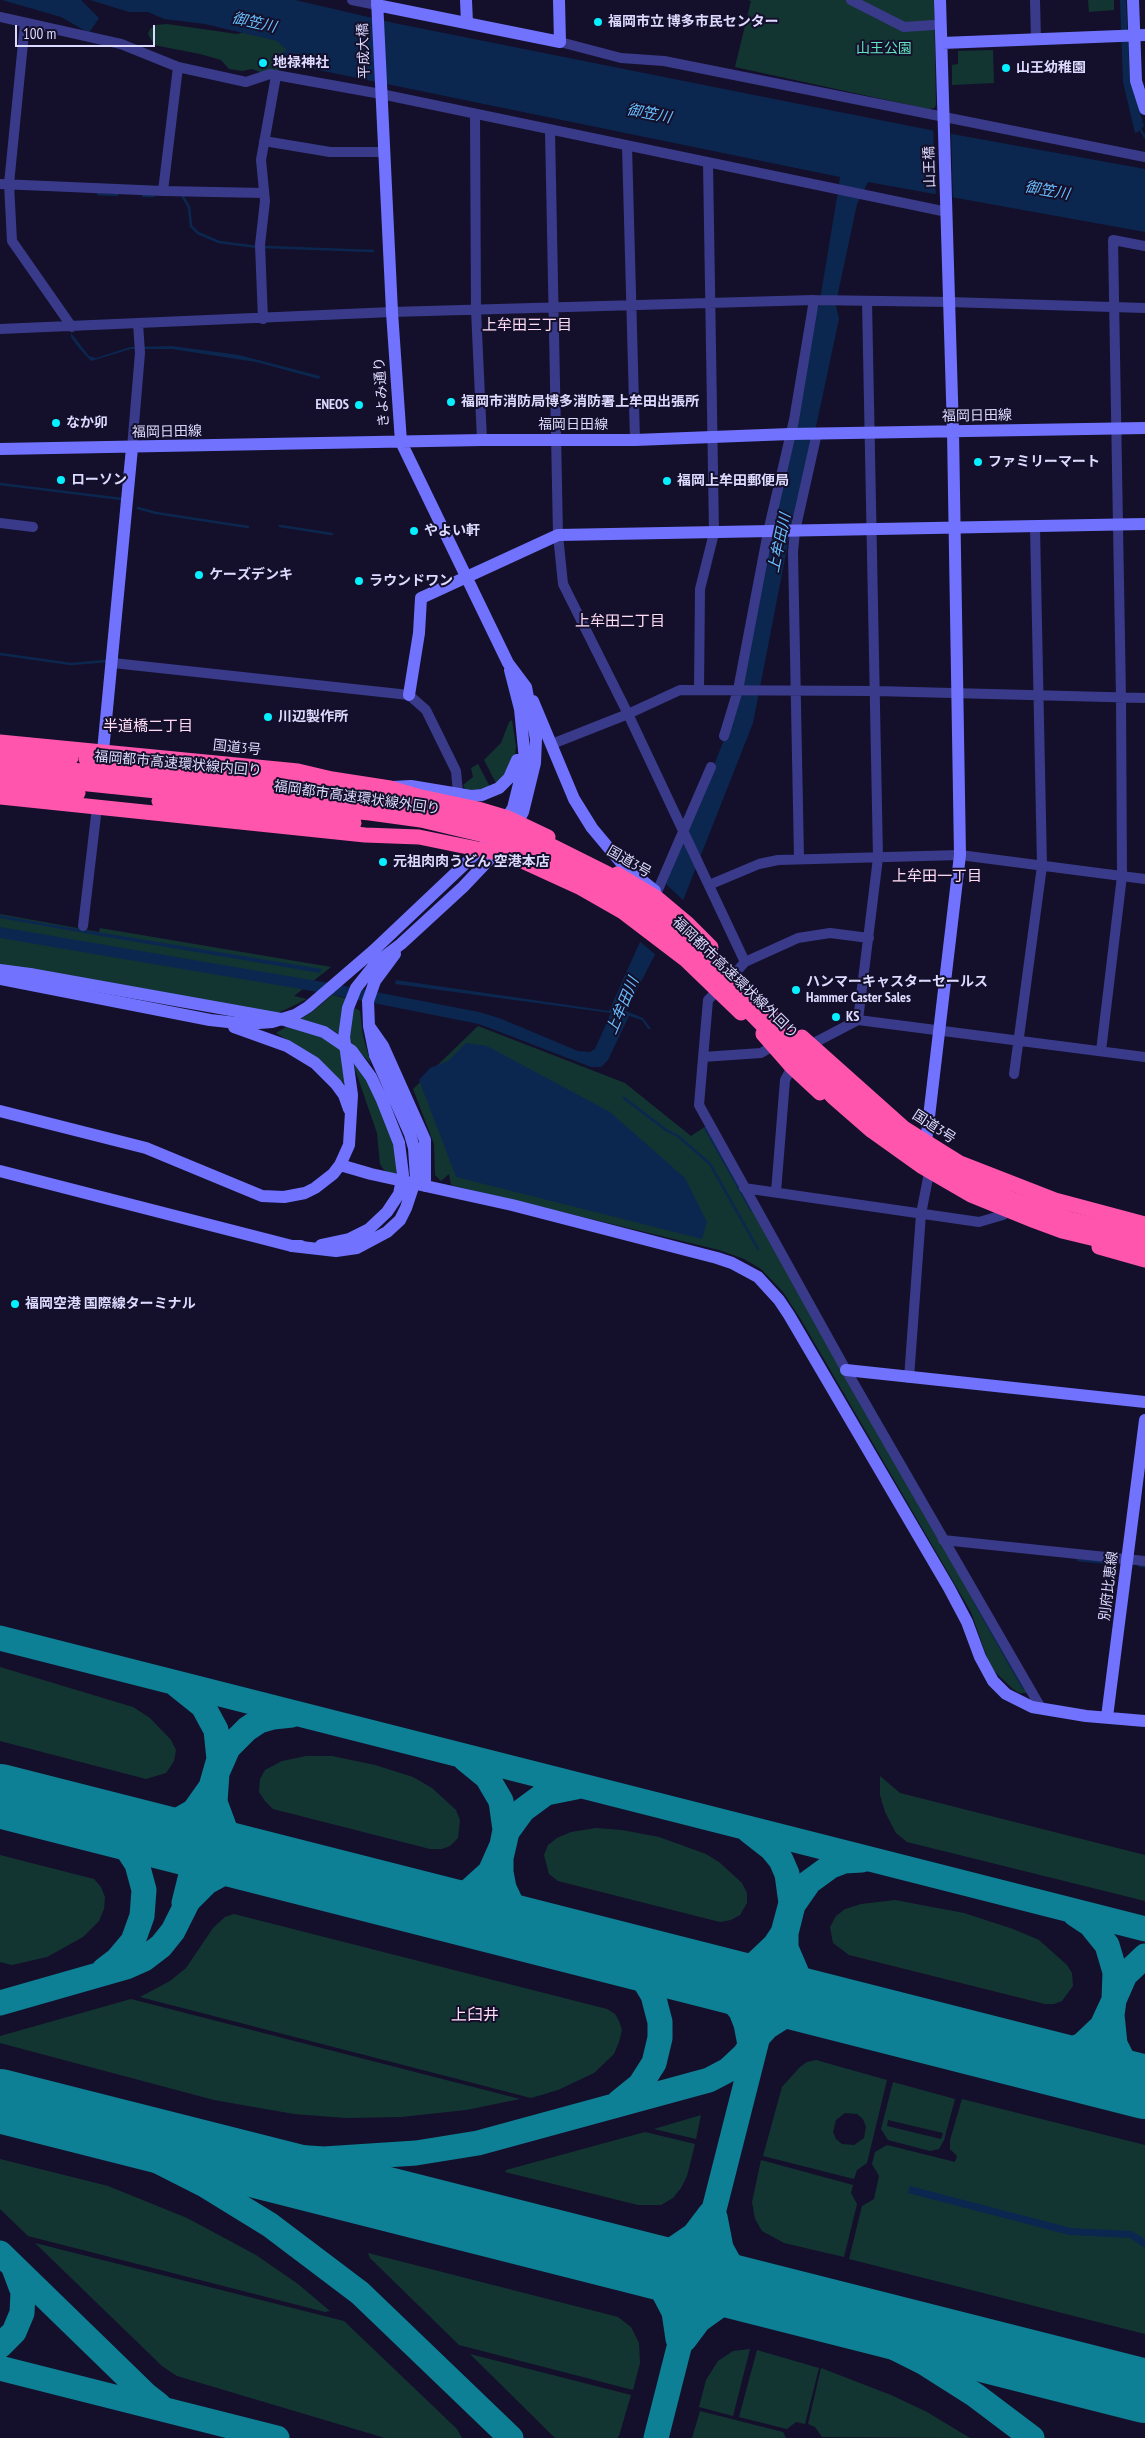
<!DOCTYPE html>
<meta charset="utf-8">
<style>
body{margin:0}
#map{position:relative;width:1145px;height:2438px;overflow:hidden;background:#14102b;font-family:"PT Sans Narrow",sans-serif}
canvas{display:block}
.scale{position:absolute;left:15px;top:25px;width:140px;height:22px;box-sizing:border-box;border:2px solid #dddaff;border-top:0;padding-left:6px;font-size:15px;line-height:18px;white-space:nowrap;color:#dddaff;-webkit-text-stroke:4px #14102b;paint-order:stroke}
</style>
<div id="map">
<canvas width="1145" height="2438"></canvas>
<div class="scale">100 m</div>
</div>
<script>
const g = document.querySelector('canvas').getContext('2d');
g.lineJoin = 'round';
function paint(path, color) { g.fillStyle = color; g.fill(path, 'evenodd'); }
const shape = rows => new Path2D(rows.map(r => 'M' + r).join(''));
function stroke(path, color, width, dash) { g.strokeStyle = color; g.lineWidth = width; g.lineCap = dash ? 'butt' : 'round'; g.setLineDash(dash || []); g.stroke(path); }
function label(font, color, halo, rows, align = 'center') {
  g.font = font + ' "PT Sans Narrow","Noto Sans JP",sans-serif'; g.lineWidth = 4; g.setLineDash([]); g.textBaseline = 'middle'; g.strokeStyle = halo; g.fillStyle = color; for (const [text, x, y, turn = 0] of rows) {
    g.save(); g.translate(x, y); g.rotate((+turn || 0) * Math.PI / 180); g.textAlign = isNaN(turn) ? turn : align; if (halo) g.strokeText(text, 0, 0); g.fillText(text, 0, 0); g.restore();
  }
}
paint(shape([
 [748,0,934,0,936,105,934,108,928,109,735,67,751,1],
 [1088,0,1114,0,1114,10,1089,12],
 [167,24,237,34,255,30,279,35,292,59,287,68,277,71,263,73,252,69,242,71,229,69,221,60,200,54,154,45,148,34,150,29,156,25],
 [993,50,994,83,952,85,952,65,958,64,958,51],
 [512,720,516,746,515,755,511,767,497,785,484,760,501,743,509,722],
 [478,764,491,789,466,790,463,785,473,777,471,768],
 [0,914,99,932,100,928,331,967,294,996,307,999,276,1014,0,964],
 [332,995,348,999,341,1035,327,1027,300,1019,312,1012],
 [355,1008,360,1011,363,1036,371,1064,348,1039,352,1010],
 [288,1026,321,1036,342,1048,347,1086,318,1059,276,1033],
 [478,1026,625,1083,691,1136,706,1126,1028,1693,1019,1693,1013,1689,995,1672,989,1663,971,1612,800,1318,783,1292,761,1269,744,1259,719,1250,451,1185,449,1174,441,1181,435,1175,434,1144,413,1089],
 [350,1055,368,1077,393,1141,397,1158,396,1176,384,1170,380,1164,377,1133],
 [0,1667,133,1707,150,1718,171,1740,176,1750,174,1761,166,1773,146,1779,0,1741],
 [306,1756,332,1756,375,1765,413,1777,432,1788,456,1810,460,1820,458,1838,450,1846,442,1849,430,1849,273,1809,265,1801,259,1792,260,1779,265,1770,282,1761],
 [880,1776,900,1793,1145,1855,1145,1901,907,1842,896,1833,885,1812,880,1795],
 [596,1828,622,1830,659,1837,706,1854,719,1862,742,1883,747,1893,747,1903,740,1915,731,1920,720,1922,558,1881,549,1874,544,1855,548,1845,557,1838,571,1832],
 [0,1855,94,1879,101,1887,105,1897,104,1909,99,1921,83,1937,47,1957,12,1965,0,1962],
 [895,1900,964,1913,1013,1929,1039,1940,1067,1965,1072,1973,1073,1986,1062,2001,1054,2004,1045,2004,849,1955,833,1943,830,1927,836,1916,845,1909,861,1904],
 [234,1914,607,2009,615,2014,619,2021,622,2030,619,2042,614,2054,594,2073,558,2090,531,2098,140,1997,170,1981,186,1968,213,1928,225,1917],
 [131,1999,520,2099,466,2110,401,2117,346,2118,294,2114,214,2100,0,2043,0,2036],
 [816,2060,887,2080,867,2163,857,2170,854,2179,763,2156,782,2087,800,2067,807,2062],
 [845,2113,857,2114,863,2119,866,2127,864,2138,854,2145,842,2144,836,2139,833,2132,836,2120],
 [893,2082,955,2099,944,2140,939,2149,930,2151,888,2140,881,2129],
 [888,2120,943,2133,941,2139,887,2126],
 [962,2099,1145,2145,1145,2334,849,2259,862,2206,874,2199,879,2176,872,2164,875,2152,887,2145,955,2162,957,2156,950,2149,950,2140],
 [701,2115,696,2139,654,2129],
 [645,2132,695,2144,687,2176,681,2188,673,2198,661,2205,638,2205,505,2172,506,2170],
 [0,2159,108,2186,187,2218,256,2255,298,2284,330,2311,325,2312,28,2236,0,2209],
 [761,2160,853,2185,851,2193,857,2204,844,2257,784,2243,762,2231,755,2219,752,2202],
 [35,2243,344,2321,457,2429,462,2438,385,2438,177,2376,162,2366],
 [368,2253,618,2317,631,2327,639,2343,640,2363,633,2390,459,2345,370,2258],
 [750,2349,733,2416,699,2407,706,2380,718,2361,733,2351],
 [757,2350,819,2368,805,2424,796,2422,787,2429,739,2417],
 [470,2354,631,2395,619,2436,617,2438,555,2438],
 [821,2368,891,2395,927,2412,970,2438,822,2437,815,2427,808,2424],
 [700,2411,783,2432,786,2438,692,2438]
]), '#133532');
paint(shape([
 [2,0,81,0,99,18,89,33,61,17],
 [90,0,295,0,394,23,719,88,930,130,1145,169,1145,232,868,182,857,204,838,293,836,306,839,319,811,450,789,538,753,723,684,898,626,1011,643,1018,651,1029,648,1029,642,1020,629,1016,608,1060,601,1067,591,1067,479,1024,318,992,0,938,0,927,329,983,479,1012,499,1018,578,1051,590,1052,595,1049,611,1013,395,984,396,980,609,1011,666,884,728,730,817,308,819,306,837,197,842,186,839,184,840,177,294,65,281,66,275,56,287,50,277,41,205,24,164,19,148,12,129,12],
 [1120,0,1126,0,1130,80,1144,126,1138,132,1135,133,1123,82],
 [71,333,89,356,96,358,130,347,172,346,239,355,320,376,319,379,256,362,172,349,131,349,91,361,79,348,71,337],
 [0,915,48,924,322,969,320,973,101,936,0,918],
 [466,1043,487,1046,610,1112,685,1178,707,1222,702,1239,456,1177,419,1080,430,1068,448,1061],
 [910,2186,1071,2228,1132,2231,1145,2239,1145,2248,1130,2238,1069,2235,908,2193]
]), '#0b274f');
paint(shape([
 [933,128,951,131,953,201,936,199],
 [666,884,683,900,656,955,639,941]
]), '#14102b');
stroke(shape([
 [1140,129,1145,137],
 [98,194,117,195],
 [143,196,154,196],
 [183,197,189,207,191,226,198,233,219,242,257,247],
 [265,247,373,251],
 [0,484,122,499],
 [138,508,156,513,248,527],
 [280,526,332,534],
 [0,654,71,664,107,661],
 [624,1098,666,1130,678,1136,710,1164,758,1249],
 [705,1128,751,1210],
 [1078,1560,1117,1564],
 [1140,1566,1145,1566],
 [974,1601,1023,1688]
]), '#0b274f', 2.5);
stroke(shape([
 [0,1638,1145,1929],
 [87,1818,100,1824,122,1841,137,1864,144,1890,142,1916,133,1941,117,1960,104,1970],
 [124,1828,153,1830,168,1826,194,1811,211,1787,219,1759,216,1730,203,1706,178,1686],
 [270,1865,244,1852,225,1829,215,1802,217,1773,228,1748,247,1729,259,1721,273,1717,292,1715],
 [413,1901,441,1902,469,1891,490,1872,502,1845,505,1830,501,1801,487,1777,465,1759],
 [184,1903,211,1794],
 [555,1937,530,1924,511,1903,504,1888,501,1872,501,1858,507,1832,523,1810,546,1793,576,1787],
 [604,1949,628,1962,639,1972,653,1995,660,2022,660,2038,654,2063,640,2085,619,2102],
 [1145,1956,1125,1975,1114,2000,1112,2015,1115,2044,1122,2058,1131,2070,1145,2082],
 [697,1973,726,1974,755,1964,775,1945,783,1933,791,1903,787,1874,781,1860,772,1849,749,1831],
 [697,1973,722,1988,741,2011,746,2024,751,2050],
 [0,2003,126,1967,144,1959,161,1946,173,1931,188,1901,207,1882,231,1869,258,1864,273,1866],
 [843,2010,818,1998,798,1976,786,1948,786,1933,793,1905,809,1882,831,1866,844,1861,862,1860],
 [755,2040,767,2027,786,2015,808,2008,832,2007],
 [1028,2057,1041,2058,1056,2056,1082,2045,1102,2026,1114,2000,1115,1972,1107,1945,1090,1924,1075,1914],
 [0,2101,68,2123,138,2151,205,2185,270,2225,360,2293,511,2438],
 [170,2144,231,2153,324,2159,416,2153,478,2143,709,2080,728,2070,744,2055,752,2044,761,2023],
 [715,2217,721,2248,732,2268,749,2284,769,2296],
 [0,2253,145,2394,159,2405],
 [619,2258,643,2270,662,2289,674,2312,678,2339],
 [622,2258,649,2258,669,2252,694,2235,710,2214],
 [780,2299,867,2334,923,2362,975,2395,1032,2438],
 [684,2340,699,2320,720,2305,744,2296,769,2296],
 [0,2346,14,2332,22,2313,23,2292,14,2268],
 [0,2368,277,2438],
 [656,2438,788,1918]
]), '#0d8095', 25);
stroke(shape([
 [0,1796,1145,2087],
 [0,2101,1145,2391]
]), '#0d8095', 64);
stroke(shape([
 [352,0,377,5],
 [851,0,904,27,933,25],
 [1035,0,1036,40],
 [0,17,121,44,178,67,246,82,270,74,381,94,947,212],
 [25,23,9,184,12,241,72,327],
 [560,42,621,58,664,61,1145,157],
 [475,114,476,310,482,440],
 [550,130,558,535,563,584,628,714,745,962],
 [264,141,330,152,384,152],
 [627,146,635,440],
 [0,184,163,191,264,193],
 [163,191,178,67],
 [263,319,260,245,265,201,261,160,276,76],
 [0,329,392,312,814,300,949,302,1145,308],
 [132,448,140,353,138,323],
 [0,523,33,527],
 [113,663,409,695,426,710,456,771,458,793],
 [699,690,700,589,714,533,708,163],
 [724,736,738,690,768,532,794,420,814,300],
 [552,744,628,714,680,690,875,691,1145,698],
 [799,858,793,552,795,531,817,433],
 [709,885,759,864,778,860,960,855,1145,879],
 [657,892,711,767],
 [83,926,97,807],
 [737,971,745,962,798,938,830,933,869,938],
 [717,991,708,1000,699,1105,846,1370,1041,1708],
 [858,1020,1145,1057],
 [810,1045,858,1020,878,858,867,301],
 [1101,1051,1122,876,1121,697,1113,240,1145,246],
 [703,1057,761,1053,773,1046],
 [1014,1074,1042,866,1035,527],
 [744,1188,979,1222,1003,1215],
 [776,1192,785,1080,792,1067],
 [909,1378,921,1214,928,1178],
 [943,1540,1145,1561]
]), '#3a3a8b', 10);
stroke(shape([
 [377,0,392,312,401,442,508,663,526,687,536,739,535,763,523,812,513,831],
 [466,0,467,23],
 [1133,0,1136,81,1145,109],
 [377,5,560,42,559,0],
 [942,43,1145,35],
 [0,449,482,440,635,440,790,434,1145,428],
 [409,695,419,633,421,598,558,535,1145,524],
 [533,701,574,799,592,828,623,865,655,891],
 [103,751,132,448],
 [392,787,411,786,471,796,482,795,499,788,509,778,517,760,522,760],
 [503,824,513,808,525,760,520,709,510,670],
 [0,970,30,974],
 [0,979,210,1020,246,1024,272,1022,295,1015,308,1007,373,951,485,845],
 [369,1026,383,1046,425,1140,425,1186],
 [234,1027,287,1046,315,1063,336,1084,344,1095,349,1109],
 [375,1055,369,1026,368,1001,375,981,395,954],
 [0,1111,146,1148,262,1196,284,1197,305,1193,315,1188,333,1174,340,1165,349,1145,352,1095,344,1037,348,1008,356,988,376,963,401,944,463,887,501,847],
 [926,1142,960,855,953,431,940,0],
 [340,1165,371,1174,512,1205,717,1258,732,1263,758,1277,779,1300,789,1315,949,1588,967,1622,980,1657,993,1681,1006,1694,1032,1707,1086,1716,1145,1721],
 [0,1171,292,1246,301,1246],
 [846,1370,1145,1402],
 [1107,1717,1145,1420]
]), '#7173ff', 12);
stroke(shape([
 [0,742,298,771,332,779,390,788,417,796,478,809,508,818,548,837],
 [0,754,71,758],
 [277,780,316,781],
 [0,785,62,791],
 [50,796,78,793],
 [0,797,365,835,419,837,497,853,522,861,581,888,623,912,686,960,741,1013],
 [617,874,657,898,688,924,711,947],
 [763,1034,792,1067,820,1093],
 [802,1037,904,1128,960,1163,1055,1200,1145,1224],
 [1099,1247,1145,1260]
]), '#ff55ad', 15);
stroke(shape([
 [30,974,281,1019,324,1032,352,1051,371,1077,382,1100,399,1143,403,1175,399,1194,387,1212,369,1229,349,1239,321,1245],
 [292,1246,336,1251,357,1248,387,1232,400,1220,406,1208,416,1178,414,1148,410,1134,375,1055]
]), '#7173ff', 12);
stroke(shape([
 [86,759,277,780],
 [0,763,295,792,423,807,490,823,538,839,608,874,673,920,732,976,841,1087,880,1121,928,1155,976,1183,1012,1199,1069,1219,1145,1238],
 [0,775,370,813,421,820,488,836,534,851,601,885,667,932,723,985,833,1097,872,1131,921,1166,971,1195,1035,1221,1062,1231,1145,1251],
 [159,801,354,823]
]), '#ff55ad', 15);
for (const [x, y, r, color] of [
 [598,22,5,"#06f0ff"],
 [263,63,5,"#06f0ff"],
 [1006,68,5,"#06f0ff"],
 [451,402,5,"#06f0ff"],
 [359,405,5,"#06f0ff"],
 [56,423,5,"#06f0ff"],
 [978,462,5,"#06f0ff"],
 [61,480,5,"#06f0ff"],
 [667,481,5,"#06f0ff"],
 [414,531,5,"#06f0ff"],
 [199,575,5,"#06f0ff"],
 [359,581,5,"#06f0ff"],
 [268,717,5,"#06f0ff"],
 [383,862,5,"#06f0ff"],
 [796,990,5,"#06f0ff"],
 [836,1017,5,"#06f0ff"],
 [15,1304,5,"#06f0ff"]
]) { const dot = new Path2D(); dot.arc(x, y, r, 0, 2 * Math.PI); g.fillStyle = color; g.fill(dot); stroke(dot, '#14102b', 2); }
label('bold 14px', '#dddaff', '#14102b', [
 ["福岡市立 博多市民センター",608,22],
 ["地禄神社",273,63],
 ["山王幼稚園",1016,68],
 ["福岡市消防局博多消防署上牟田出張所",461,402],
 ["ENEOS",349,405,"right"],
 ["なか卯",66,423],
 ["ファミリーマート",988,462],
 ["ローソン",71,480],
 ["福岡上牟田郵便局",677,481],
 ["やよい軒",424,531],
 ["ケーズデンキ",209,575],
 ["ラウンドワン",369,581],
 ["川辺製作所",278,717],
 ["元祖肉肉うどん 空港本店",393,862],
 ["ハンマーキャスターセールス",806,982],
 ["Hammer Caster Sales",806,998],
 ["KS",846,1017],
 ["福岡空港 国際線ターミナル",25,1304]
], 'left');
label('14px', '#61e4be', '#14102b', [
 ["山王公園",884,49]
]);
label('14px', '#dddaff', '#14102b', [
 ["平成大橋",364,51,-92],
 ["山王橋",930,167,-92],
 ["きよみ通り",382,392,-94],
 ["福岡日田線",977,416,-1],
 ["福岡日田線",573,425],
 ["福岡日田線",167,432,-1],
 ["国道3号",237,748,6],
 ["福岡都市高速環状線内回り",178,764,5],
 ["福岡都市高速環状線外回り",357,798,8],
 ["国道3号",629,862,30],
 ["福岡都市高速環状線外回り",735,978,44],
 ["国道3号",934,1127,33],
 ["別府比恵線",1109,1586,-83]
]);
label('italic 15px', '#68bfff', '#14102b', [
 ["御笠川",254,23,13],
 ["御笠川",649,114,11],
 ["御笠川",1047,191,10],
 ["上牟田川",780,543,-78],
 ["上牟田川",623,1006,-67]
]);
label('15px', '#ffdcf4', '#14102b', [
 ["上牟田三丁目",527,326],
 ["上牟田二丁目",620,622],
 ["半道橋二丁目",148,727],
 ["上牟田一丁目",937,877]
]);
label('16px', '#ffdcf4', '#14102b', [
 ["上臼井",475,2015]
]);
</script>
